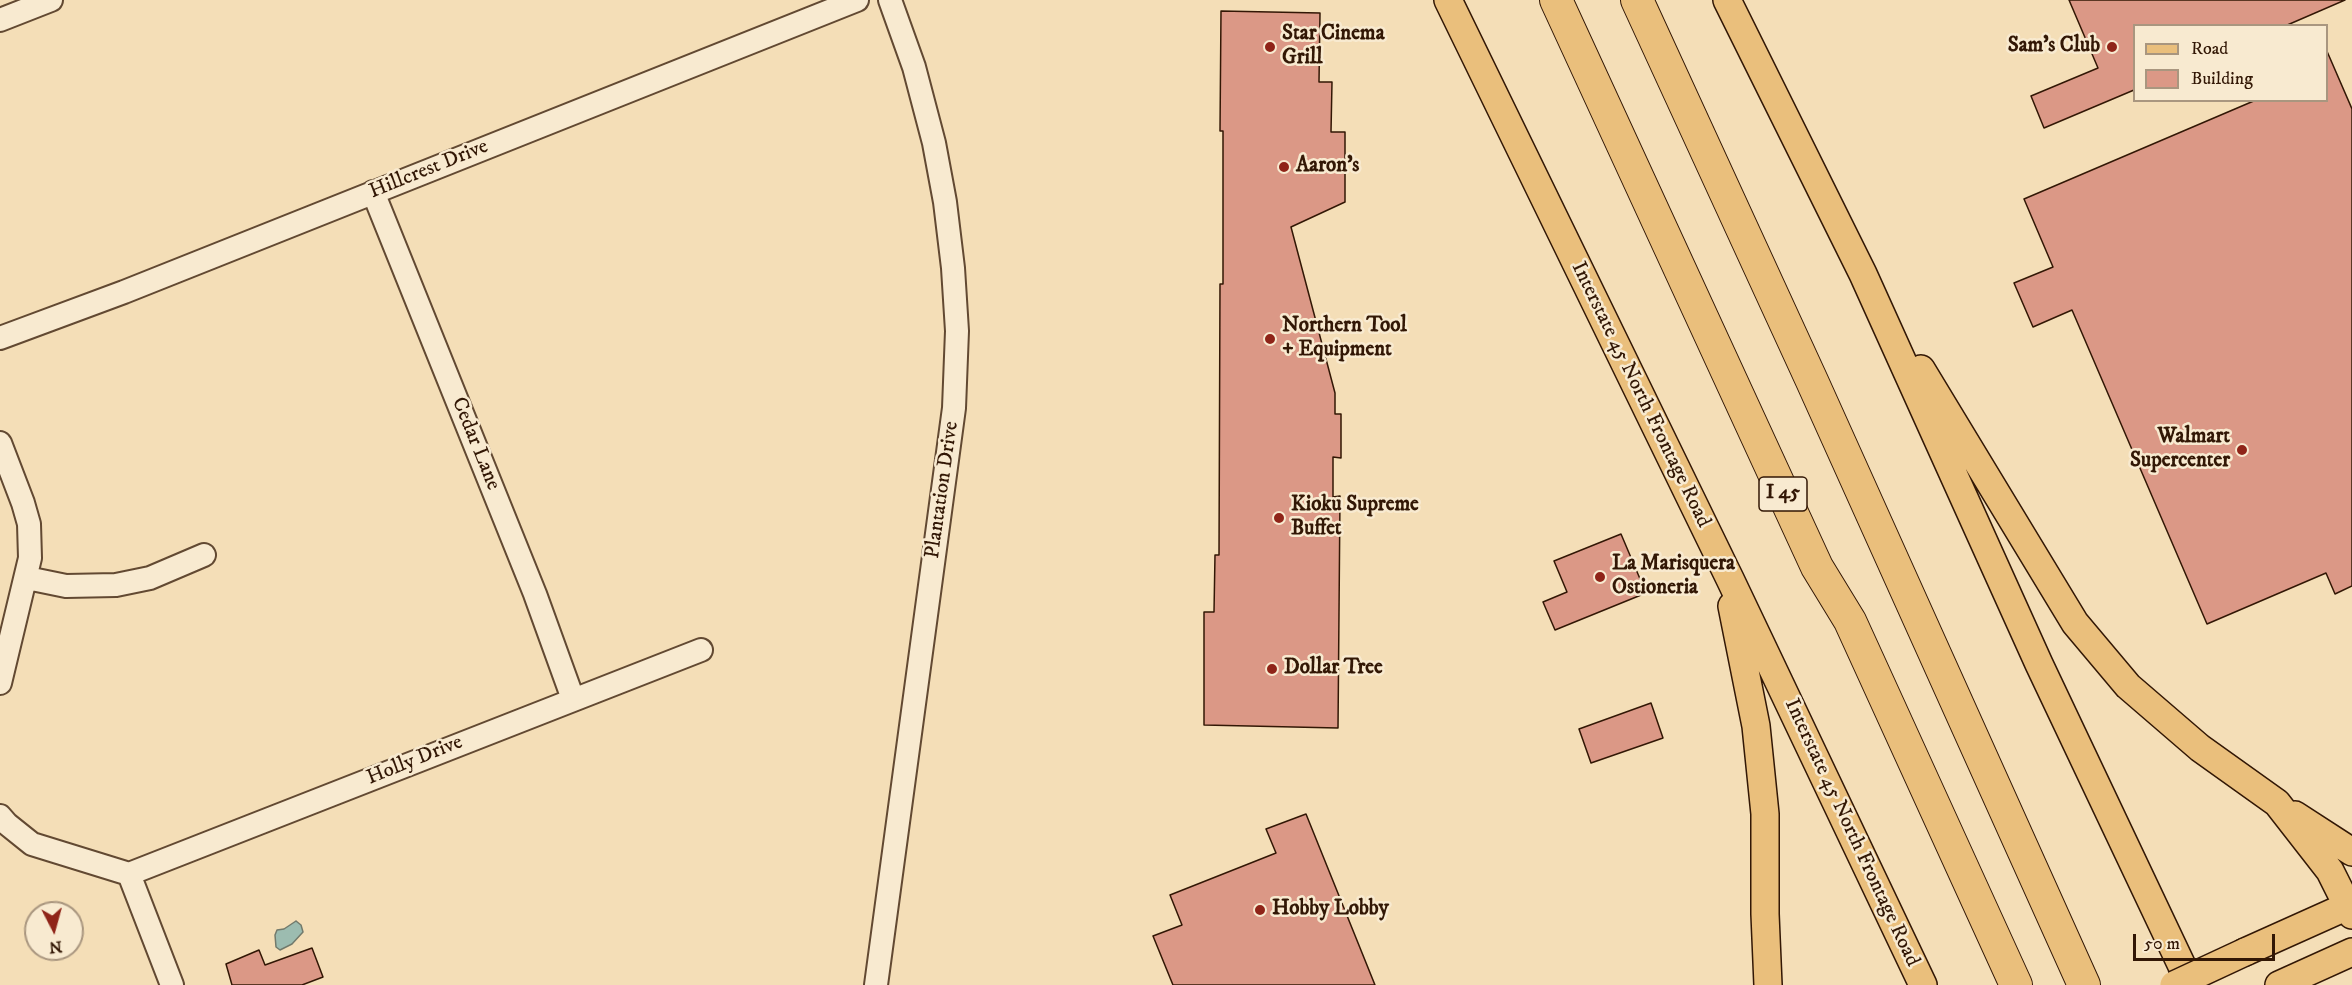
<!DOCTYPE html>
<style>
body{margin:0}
#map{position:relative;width:2352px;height:985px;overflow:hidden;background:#f4deb7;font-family:"IM FELL DW Pica",serif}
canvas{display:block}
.legend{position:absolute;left:2133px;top:24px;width:195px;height:78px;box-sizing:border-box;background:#f8ead0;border:2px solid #a9967f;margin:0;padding:8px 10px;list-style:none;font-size:18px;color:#321705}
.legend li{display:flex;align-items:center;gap:12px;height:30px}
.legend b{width:30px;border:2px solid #a9967f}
.north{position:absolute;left:24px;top:901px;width:60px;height:60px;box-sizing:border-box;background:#f8ead0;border:2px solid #a9967f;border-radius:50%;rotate:174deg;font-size:16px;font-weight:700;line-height:24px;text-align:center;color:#321705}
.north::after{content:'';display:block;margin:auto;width:21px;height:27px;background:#8f2418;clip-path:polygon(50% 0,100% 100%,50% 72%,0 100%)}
.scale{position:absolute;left:2133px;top:934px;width:142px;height:27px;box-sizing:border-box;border:3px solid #321705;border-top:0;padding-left:8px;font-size:18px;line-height:21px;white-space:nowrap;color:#321705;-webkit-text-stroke:4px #f8ead0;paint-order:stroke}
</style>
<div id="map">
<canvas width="2352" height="985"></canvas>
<ul class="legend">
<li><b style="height:8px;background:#eabf7c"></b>Road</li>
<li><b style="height:16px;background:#db9886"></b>Building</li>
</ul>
<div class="north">N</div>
<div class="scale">50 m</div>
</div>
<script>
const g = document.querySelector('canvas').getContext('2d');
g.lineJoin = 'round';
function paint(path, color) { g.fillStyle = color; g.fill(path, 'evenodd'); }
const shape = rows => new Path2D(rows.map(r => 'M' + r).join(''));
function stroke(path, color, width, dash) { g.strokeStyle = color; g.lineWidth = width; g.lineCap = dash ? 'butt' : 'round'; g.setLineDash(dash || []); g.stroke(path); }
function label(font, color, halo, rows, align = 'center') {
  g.font = font + ' "IM FELL DW Pica",serif'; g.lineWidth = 5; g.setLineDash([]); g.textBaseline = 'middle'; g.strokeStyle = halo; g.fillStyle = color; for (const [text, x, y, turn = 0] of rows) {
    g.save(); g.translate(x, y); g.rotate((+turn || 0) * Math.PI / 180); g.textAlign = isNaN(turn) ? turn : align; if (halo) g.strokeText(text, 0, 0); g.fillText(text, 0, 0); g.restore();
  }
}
const water = shape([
 [296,921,301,925,303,932,292,944,280,950,276,947,275,935,277,930,284,929,296,921]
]);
paint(water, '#9cbcb0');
stroke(water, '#727a6c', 1.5);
const building = shape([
 [2069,0,2345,0,2285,26,2134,26,2134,90,2044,128,2031,96,2098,68,2069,0],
 [1221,11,1320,13,1319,82,1332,82,1331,132,1345,132,1345,202,1291,227,1335,393,1335,414,1341,414,1341,458,1333,457,1333,497,1340,496,1338,728,1204,725,1204,612,1214,612,1215,555,1219,555,1220,284,1223,284,1223,131,1220,131,1221,11],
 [2326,49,2352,109,2352,586,2335,594,2326,573,2207,624,2072,310,2033,327,2014,283,2053,267,2024,199,2256,100,2326,100,2326,49],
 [1621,534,1646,593,1555,630,1543,602,1567,592,1554,561,1621,534],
 [1651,703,1663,738,1591,763,1579,729,1651,703],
 [1306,814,1375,985,1173,985,1153,936,1182,925,1170,895,1276,853,1266,829,1306,814],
 [312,948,323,977,302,985,232,985,226,964,259,950,265,965,312,948]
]);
paint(building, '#db9886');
stroke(building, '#321705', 1.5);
const minor = shape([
 [0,20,51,0],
 [373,192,535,594,573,699],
 [0,338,124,292,857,0],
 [0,443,23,503,29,524,30,558,0,683],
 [27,578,66,586,116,585,150,578,204,555],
 [0,816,7,824,32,844,129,874],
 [129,874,701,650],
 [129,874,172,985],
 [876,985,954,408,957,331,953,268,945,202,934,143,914,67,890,0]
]);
const major = shape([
 [1448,0,1730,579,1923,985],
 [1727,0,1863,274,2039,664,2191,985],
 [1921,369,2075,623,2128,686,2200,748,2277,803,2330,871,2352,915],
 [1732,606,1756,726,1765,814,1765,914,1768,985],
 [2295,815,2352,852],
 [2245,952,2352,904],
 [2279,985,2352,952]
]);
const highway = shape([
 [1556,0,1817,567,1850,621,2016,985],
 [1637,0,1812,381,2084,985]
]);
stroke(minor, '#624932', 26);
stroke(major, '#321705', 30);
stroke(highway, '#321705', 34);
stroke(minor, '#f8ead0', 22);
stroke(major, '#eabf7c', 27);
stroke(highway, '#eabf7c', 32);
const majorBridge = shape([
 [2174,985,2245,952]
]);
stroke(majorBridge, '#321705', 30, []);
stroke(majorBridge, '#eabf7c', 27);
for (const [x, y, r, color] of [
 [1270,47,6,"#8f2418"],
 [2112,47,6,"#8f2418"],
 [1284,167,6,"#8f2418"],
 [1270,339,6,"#8f2418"],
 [2242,450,6,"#8f2418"],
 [1279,518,6,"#8f2418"],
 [1600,577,6,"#8f2418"],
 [1272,669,6,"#8f2418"],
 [1260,910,6,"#8f2418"]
]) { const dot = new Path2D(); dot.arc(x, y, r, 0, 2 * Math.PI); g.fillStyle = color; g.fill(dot); stroke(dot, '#f8ead0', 2); }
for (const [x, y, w] of [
 [1783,494,48]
]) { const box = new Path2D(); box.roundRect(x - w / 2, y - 17, w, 34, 4.5); g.fillStyle = '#f8ead0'; g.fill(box); stroke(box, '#321705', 1.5); }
label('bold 20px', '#321705', null, [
 ["I 45",1783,494]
]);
label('bold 21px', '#321705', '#f8ead0', [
 ["Star Cinema",1282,35],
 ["Grill",1282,59],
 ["Sam's Club",2100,47,"right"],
 ["Aaron's",1296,167],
 ["Northern Tool",1282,327],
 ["+ Equipment",1282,351],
 ["Walmart",2230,438,"right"],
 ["Supercenter",2230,462,"right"],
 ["Kioku Supreme",1291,506],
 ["Buffet",1291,530],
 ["La Marisquera",1612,565],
 ["Ostioneria",1612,589],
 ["Dollar Tree",1284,669],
 ["Hobby Lobby",1272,910]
], 'left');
label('21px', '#321705', '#f8ead0', [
 ["Hillcrest Drive",429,170,-22],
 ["Interstate 45 North Frontage Road",1640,395,64],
 ["Cedar Lane",475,444,68],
 ["Plantation Drive",943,490,-82],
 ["Holly Drive",415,761,-22],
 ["Interstate 45 North Frontage Road",1851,833,65]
]);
</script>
